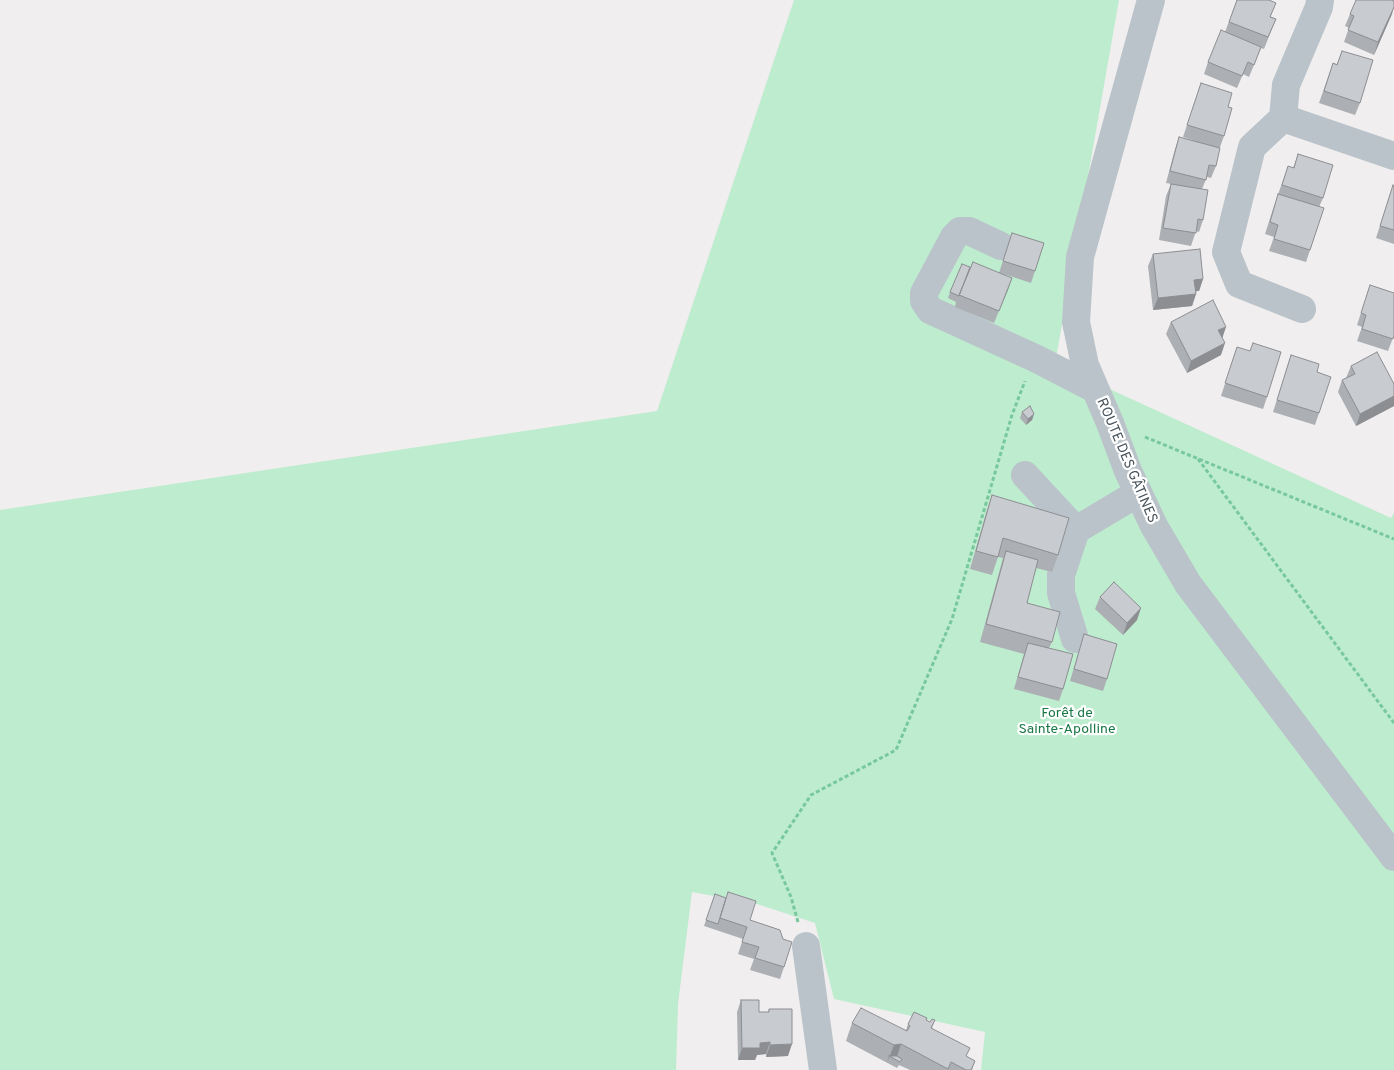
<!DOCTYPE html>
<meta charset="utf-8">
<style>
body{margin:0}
canvas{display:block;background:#f0eeee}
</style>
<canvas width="1394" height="1070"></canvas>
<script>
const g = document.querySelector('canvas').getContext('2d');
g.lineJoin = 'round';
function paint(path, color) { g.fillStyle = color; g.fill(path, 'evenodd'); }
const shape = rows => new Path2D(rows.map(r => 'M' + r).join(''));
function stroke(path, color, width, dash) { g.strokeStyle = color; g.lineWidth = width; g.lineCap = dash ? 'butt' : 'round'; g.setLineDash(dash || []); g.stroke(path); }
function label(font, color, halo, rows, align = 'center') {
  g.font = font + ' Overpass,sans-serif'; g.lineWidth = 4.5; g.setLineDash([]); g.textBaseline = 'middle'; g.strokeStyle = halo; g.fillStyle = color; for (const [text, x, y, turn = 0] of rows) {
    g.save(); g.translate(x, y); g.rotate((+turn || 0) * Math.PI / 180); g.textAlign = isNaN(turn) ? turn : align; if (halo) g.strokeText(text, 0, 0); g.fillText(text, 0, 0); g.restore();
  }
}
paint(shape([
 [794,0,1119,0,1055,364,1391,518,1394,513,1394,1070,981,1070,985,1032,834,999,815,923,757,904,692,892,678,1004,676,1070,0,1070,0,510,657,411]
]), '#beecce');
stroke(shape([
 [1145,437,1394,539],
 [1198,459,1394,723],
 [798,922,791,897,772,853,811,795,896,750,952,619,1012,415,1025,381]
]), '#78c89d', 3, [4, 2.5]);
stroke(shape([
 [1151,0,1080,257,1076,322,1085,365,1110,423,1128,471,1154,526,1188,584,1394,857],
 [1283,118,1394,156],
 [1001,246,969,231,960,231,954,237,924,293,924,301,930,310,1037,359,1095,389],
 [1302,309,1239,284,1226,252,1252,147,1283,118,1286,85,1319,7,1320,0],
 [1025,475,1076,530],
 [1075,639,1061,593,1061,575,1076,530,1138,493],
 [806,946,823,1070]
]), '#bac3ca', 28);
paint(shape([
 [1237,0,1276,19,1264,49,1261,48,1249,77,1243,74,1237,88,1204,74,1208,62,1225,32],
 [1350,14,1392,14,1374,55,1344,42,1349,28,1345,26],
 [1342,51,1360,103,1355,115,1319,103,1333,63,1337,64],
 [1201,83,1228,107,1224,136,1220,147,1216,166,1211,178,1207,177,1202,189,1203,220,1199,232,1196,231,1191,246,1159,240,1166,196,1171,184,1172,184,1166,183,1175,149,1179,137,1199,142,1183,137],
 [1298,154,1323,198,1319,207,1310,250,1306,262,1269,251,1274,237,1265,234,1274,206,1288,166,1293,168],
 [1393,185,1394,186,1394,244,1376,238],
 [1012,233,1035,271,1031,283,1001,273,1012,278,994,323,955,307,956,302,948,298,950,292,970,267,999,273],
 [1153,254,1203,279,1199,291,1196,291,1196,294,1192,306,1153,310,1148,266],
 [1370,285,1394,335,1388,351,1357,341,1362,327,1357,325],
 [1171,322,1222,338,1221,355,1187,373,1166,334],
 [1237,347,1267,397,1263,409,1221,396],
 [1291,355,1317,372,1319,413,1315,425,1273,412],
 [1351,366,1394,384,1394,406,1356,426,1338,392,1342,380,1346,378],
 [1022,412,1034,414,1032,420,1026,425,1020,418],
 [992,495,1058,555,1052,572,1036,568,1027,603,1052,642,1049,648,1063,689,1059,701,1014,689,1024,654,980,642,1000,569,1003,558,998,557,992,575,970,569,986,513],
 [1100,597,1137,620,1123,635,1095,609],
 [1084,634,1107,679,1103,691,1070,681],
 [715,894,750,920,784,967,780,979,750,970,754,959,738,954,743,939,704,926],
 [741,1000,759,1012,768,1012,769,1009,788,1056,766,1057,766,1054,757,1055,755,1060,738,1060,737,1012],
 [927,1020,930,1022,935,1020,932,1028,967,1057,975,1061,972,1070,910,1070,899,1065,897,1068,846,1041,852,1023,906,1030,908,1024]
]), '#acafb3');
paint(shape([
 [1394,7,1392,14,1374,55,1378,42],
 [1012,278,1008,290,994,323,999,311],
 [1203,279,1199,291,1190,292,1194,280],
 [1196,294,1192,306,1153,310,1158,298],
 [1226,327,1222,339,1218,330],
 [1225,343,1221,355,1187,373,1191,361],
 [1394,396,1394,406,1356,426,1360,414],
 [1034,414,1032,420,1026,425,1028,419],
 [1141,608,1137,620,1123,635,1127,623],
 [770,1042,766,1054,757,1055,755,1060,738,1060,742,1048,760,1043],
 [792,1044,788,1056,766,1057,770,1045],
 [901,1044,896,1060,889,1056,887,1063,894,1045]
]), '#8c8e92');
const building = shape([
 [1237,0,1269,0,1276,3,1270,17,1276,19,1268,37,1229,22,1237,0],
 [1356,0,1391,0,1394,1,1394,7,1378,42,1348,30,1354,16,1350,14,1356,0],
 [1221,30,1261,47,1254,65,1248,62,1242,76,1208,62,1221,30],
 [1342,51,1373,60,1360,103,1324,91,1333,63,1337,65,1342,51],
 [1201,83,1232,93,1228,107,1232,108,1224,136,1187,125,1201,83],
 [1179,137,1220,148,1216,166,1209,165,1206,180,1170,171,1179,137],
 [1298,154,1333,165,1323,198,1282,185,1288,166,1294,168,1298,154],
 [1171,184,1208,190,1203,220,1198,219,1196,233,1163,228,1171,184],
 [1393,185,1394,186,1394,230,1380,226,1393,185],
 [1278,194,1324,208,1310,250,1274,239,1278,225,1270,222,1278,194],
 [1012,233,1044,243,1035,271,1003,261,1012,233],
 [1200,249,1203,279,1194,280,1196,294,1158,298,1153,254,1200,249],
 [973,262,1012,278,999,311,959,295,973,262],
 [962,264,970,267,959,296,950,292,962,264],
 [1370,285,1394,293,1394,335,1393,339,1362,329,1366,315,1361,313,1370,285],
 [1213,300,1226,327,1218,330,1225,343,1191,361,1171,322,1213,300],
 [1253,343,1281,352,1267,397,1225,383,1237,347,1250,351,1253,343],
 [1377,352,1394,384,1394,396,1360,414,1342,380,1355,374,1351,366,1377,352],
 [1291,355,1319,364,1317,372,1331,377,1319,413,1277,400,1291,355],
 [1030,406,1034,414,1028,419,1022,412,1030,406],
 [992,495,1069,518,1058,555,1003,538,998,557,976,551,992,495],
 [1006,551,1038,560,1027,603,1060,612,1052,642,986,624,1006,551],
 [1114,582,1141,608,1127,623,1100,597,1114,582],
 [1084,634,1117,644,1107,679,1074,669,1084,634],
 [1028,643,1073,654,1063,689,1018,677,1028,643],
 [728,892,756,901,750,920,780,930,783,939,792,942,784,967,755,958,759,947,742,942,747,927,720,918,728,892],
 [715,894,726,898,718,924,706,920,715,894],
 [741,1000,759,1000,759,1012,769,1012,769,1009,792,1009,792,1044,770,1045,770,1042,760,1043,760,1048,742,1048,741,1000],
 [861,1008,907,1031,910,1026,908,1024,914,1012,927,1018,926,1020,930,1022,932,1019,935,1020,931,1028,970,1048,966,1056,975,1061,971,1070,966,1070,951,1062,948,1069,901,1044,894,1045,852,1023,861,1008],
 [889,1056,897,1056,902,1059,900,1062,889,1056]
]);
paint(building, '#c8cbd0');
stroke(building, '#8c8e92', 1);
label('14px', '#47525a', '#fff', [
 ["ROUTE DES GÂTINES",1126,461,67]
]);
label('14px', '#1b7846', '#fff', [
 ["Forêt de",1067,714],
 ["Sainte-Apolline",1067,730]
]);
</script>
